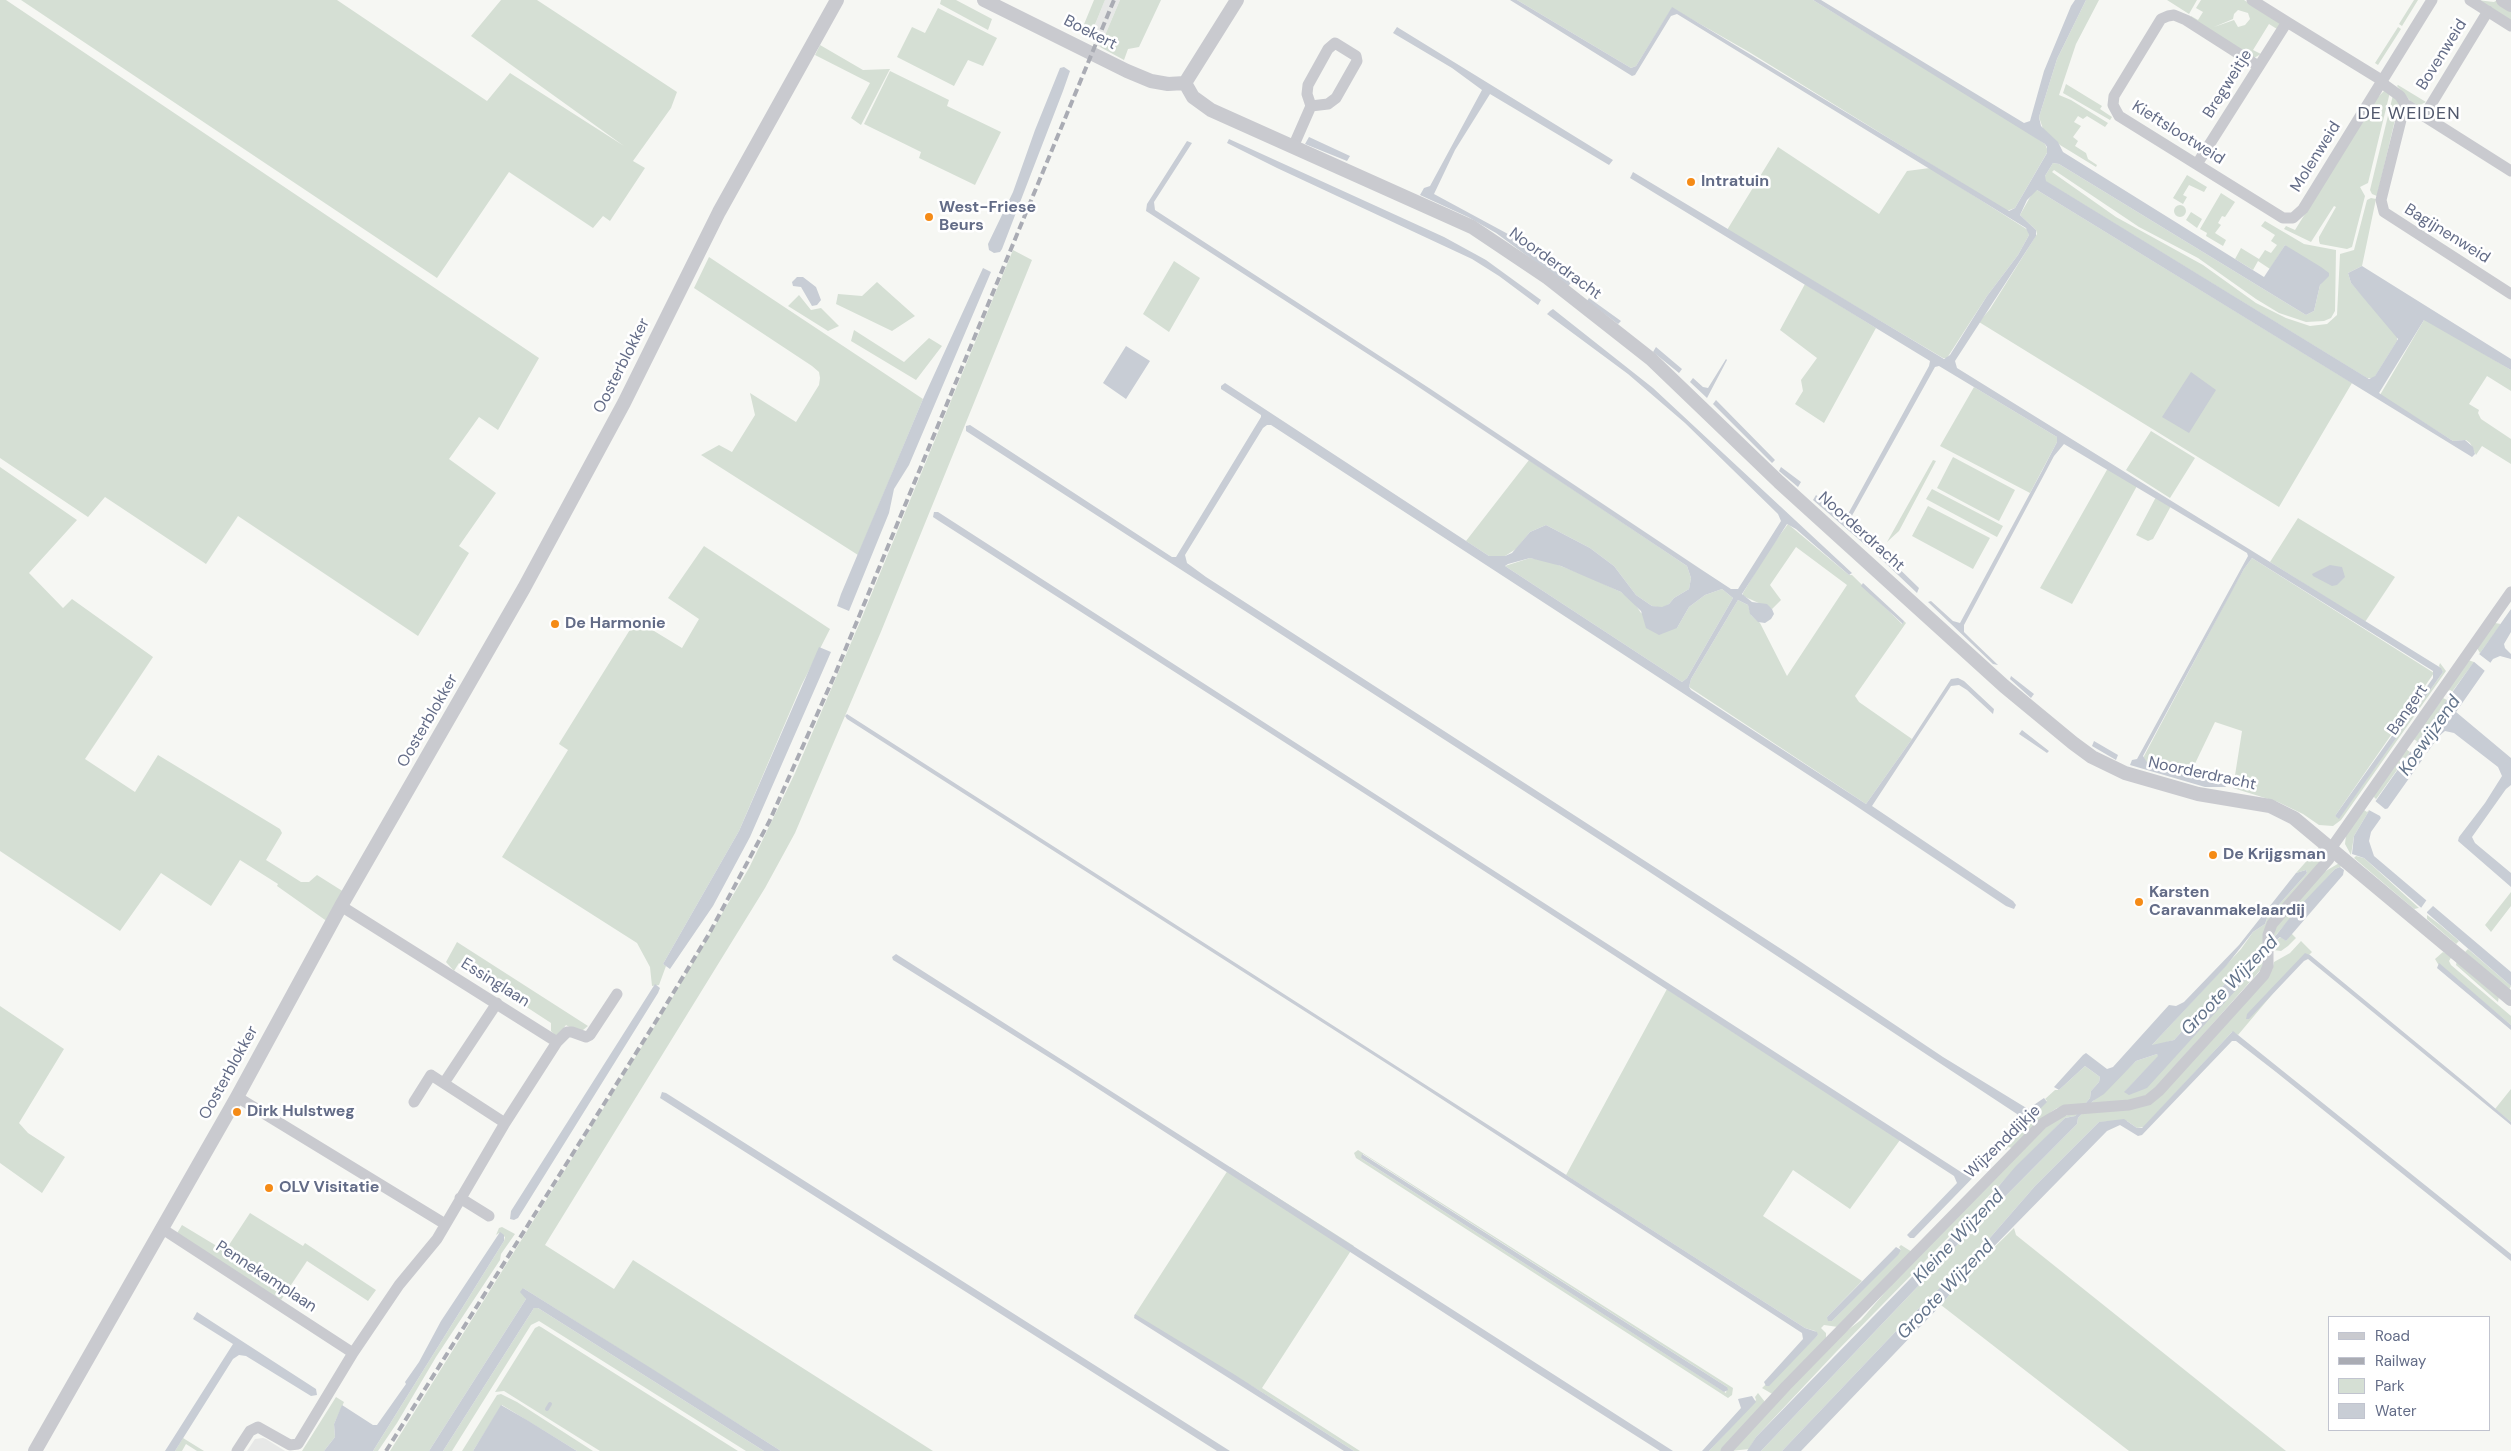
<!DOCTYPE html>
<style>
body{margin:0}
#map{position:relative;width:2511px;height:1451px;overflow:hidden;background:#f6f7f3;font-family:"DM Sans",sans-serif}
canvas{display:block}
.legend{position:absolute;left:2328px;top:1316px;width:162px;height:115px;box-sizing:border-box;background:#fff;border:1px solid #c1c4cf;margin:0;padding:6px 9px;list-style:none;font-size:15px;color:#636c87}
.legend li{display:flex;align-items:center;gap:10px;height:25px}
.legend b{width:25px;border:1px solid #c1c4cf}
</style>
<div id="map">
<canvas width="2511" height="1451"></canvas>
<ul class="legend">
<li><b style="height:6px;background:#c9cacf"></b>Road</li>
<li><b style="height:6px;background:#aaacb4"></b>Railway</li>
<li><b style="height:14px;background:#d5dfd4"></b>Park</li>
<li><b style="height:14px;background:#c8cdd5"></b>Water</li>
</ul>
</div>
<script>
const g = document.querySelector('canvas').getContext('2d');
g.lineJoin = 'round';
function paint(path, color) { g.fillStyle = color; g.fill(path, 'evenodd'); }
const shape = rows => new Path2D(rows.map(r => 'M' + r).join(''));
function stroke(path, color, width, dash) { g.strokeStyle = color; g.lineWidth = width; g.lineCap = dash ? 'butt' : 'round'; g.setLineDash(dash || []); g.stroke(path); }
function label(font, color, halo, rows, align = 'center') {
  g.font = font + ' "DM Sans",sans-serif'; g.lineWidth = 5; g.setLineDash([]); g.textBaseline = 'middle'; g.strokeStyle = halo; g.fillStyle = color; for (const [text, x, y, turn = 0] of rows) {
    g.save(); g.translate(x, y); g.rotate((+turn || 0) * Math.PI / 180); g.textAlign = isNaN(turn) ? turn : align; if (halo) g.strokeText(text, 0, 0); g.fillText(text, 0, 0); g.restore();
  }
}
paint(shape([
 [1105,0,1120,0,1100,47,1089,39],
 [263,1438,266,1439,285,1451,247,1451,255,1439]
]), '#e7e8e7');
paint(shape([
 [0,0,6,0,539,358,498,430,479,417,449,459,496,493,459,546,469,553,418,636,238,516,206,564,105,497,88,517,0,458],
 [21,0,337,0,487,101,510,73,624,146,471,36,501,0,537,0,677,92,671,108,633,161,645,168,610,221,603,216,593,228,509,172,437,278],
 [941,0,956,0,992,19,988,30,940,4],
 [1094,0,1105,0,1089,39,1080,34],
 [1120,0,1161,0,1139,47,1128,49,1124,60,1100,47],
 [1517,0,1813,0,2025,130,2045,144,2048,151,2015,208,2007,211,1749,52,1672,8,1636,66,1631,68],
 [2086,0,2099,0,2076,44,2059,95,2071,100,2108,123,2105,127,2087,116,2083,119,2078,116,2074,122,2081,126,2073,137,2078,141,2075,146,2086,153,2088,159,2097,165,2096,167,2060,145,2043,129,2039,117,2057,59],
 [2167,0,2197,0,2189,14],
 [2201,0,2244,0,2281,23,2277,29,2269,24,2253,50,2261,54,2254,58,2190,19,2191,16,2198,20,2203,12,2196,8],
 [2238,10,2248,13,2250,19,2245,25,2238,27,2234,20,2214,27,2233,19,2234,14],
 [2414,0,2418,0,2402,26,2399,24],
 [2477,0,2494,2,2497,0,2511,9,2511,21],
 [938,8,997,38,983,66,968,60,954,86,897,57,912,27,925,33],
 [2398,27,2401,29,2378,65,2375,63],
 [820,45,863,70,890,69,861,125,851,118,870,83,815,55],
 [890,71,949,100,947,106,1001,132,975,185,919,158,921,152,864,124],
 [2066,84,2102,106,2100,109,2112,117,2110,120,2063,93],
 [2398,85,2426,102,2418,106,2413,104,2397,86],
 [2385,90,2390,92,2368,183,2360,187,2365,196,2352,247,2347,249,2320,244,2319,241,2319,237,2336,207,2334,206,2311,242,2284,229,2286,226,2295,230,2377,98],
 [2393,95,2399,103,2377,196,2372,194,2370,190],
 [1778,147,1879,214,1907,171,1930,168,2028,230,2029,235,2018,255,1987,296,1947,358,1943,358,1727,230],
 [2053,163,2059,164,2306,315,2314,311,2320,285,2324,279,2285,245,2270,269,2258,261,2253,270,2235,259,2241,248,2259,259,2265,250,2271,253,2277,245,2271,241,2275,235,2261,226,2265,221,2304,244,2336,250,2335,311,2331,318,2324,321,2306,322,2279,313,2256,299,2198,258,2139,227,2054,170,2052,172,2116,217,2203,265,2256,303,2286,318,2310,326,2327,324,2337,315,2340,254,2354,250,2367,200,2371,198,2376,199,2362,266,2348,273,2351,283,2397,334,2397,341,2374,378,2367,378,2045,181,2045,176],
 [2187,175,2207,187,2204,192,2189,185,2183,195,2187,197,2183,204,2173,198],
 [2034,190,2037,190,2352,383,2279,507,1979,322,1990,309,2037,234,2036,230,2020,215],
 [2221,193,2235,202,2225,217,2222,216,2218,223,2221,225,2215,233,2226,240,2223,246,2206,236,2207,233,2200,229],
 '2174 211a6 6 0 1 1 12 0a6 6 0 1 1-12 0Z',
 [2191,212,2202,219,2197,228,2186,220],
 [1013,250,1032,260,880,634,795,833,765,888,545,1245,614,1289,633,1260,933,1451,781,1451,523,1288,526,1299,429,1451,390,1451,674,995,749,868,795,773,860,622],
 [709,257,923,399,858,555,701,455,719,445,732,452,755,415,750,393,796,422,819,385,820,378,819,372,812,366,694,288],
 [1174,261,1200,278,1169,332,1143,314],
 [877,282,915,316,892,331,836,304,838,294,862,296],
 [1805,284,1876,328,1824,423,1795,404,1803,391,1801,380,1817,358,1780,330],
 [799,295,811,310,821,308,839,326,828,331,788,306],
 [2424,320,2428,320,2511,370,2511,391,2487,376,2469,404,2479,410,2478,413,2481,419,2511,439,2511,464,2482,446,2476,455,2470,443,2466,440,2453,441,2380,395],
 [854,330,904,362,929,338,942,346,916,380,851,341],
 [1974,387,2057,437,2057,442,2030,493,1940,446],
 [2151,431,2195,458,2170,498,2126,470],
 [1953,457,2015,490,1999,521,1937,488],
 [1529,460,1687,566,1691,578,1689,589,1674,598,1669,604,1662,608,1652,606,1636,595,1614,566,1590,548,1546,525,1530,532,1516,549,1505,556,1489,556,1466,541],
 [1933,460,1936,461,1899,531,1887,542],
 [0,467,77,520,29,573,63,608,72,599,153,657,85,759,135,792,158,755,280,829,282,833,266,860,301,882,309,882,317,875,344,892,328,922,277,886,278,884,240,860,211,906,161,873,120,931,0,851],
 [2108,468,2137,486,2072,604,2040,588],
 [1932,489,2003,526,1997,537,1926,499],
 [2156,497,2171,506,2153,539,2148,541,2136,535],
 [1928,506,1990,538,1973,569,1912,536],
 [2298,518,2395,577,2365,622,2270,562],
 [1788,524,1849,575,1852,575,1902,624,1904,621,1906,623,1855,696,1859,702,1912,739,1866,804,1689,687,1691,679,1738,600,1748,605,1751,615,1760,623,1787,676,1847,585,1796,547,1770,585,1781,600,1772,609,1743,596,1743,593,1768,551],
 [704,546,830,629,801,686,739,831,663,964,666,966,659,985,652,986,650,967,637,943,502,857,568,750,559,744,560,742,636,620,682,648,699,619,668,598],
 [1530,558,1548,561,1584,575,1621,592,1633,601,1641,613,1677,628,1689,607,1705,595,1722,589,1733,598,1687,678,1682,682,1505,566],
 [2252,558,2434,673,2335,816,2339,818,2443,672,2439,666,2440,663,2446,671,2341,820,2333,826,2319,825,2303,814,2278,802,2233,788,2242,731,2215,722,2189,776,2148,764,2143,758,2231,592,2244,569],
 [2495,623,2501,624,2480,653,2477,648],
 [2468,660,2474,662,2449,696,2447,692],
 [2443,698,2447,700,2415,745,2417,741,2413,739],
 [2406,749,2410,752,2374,802,2376,799,2373,796],
 [2370,809,2354,836,2351,855,2345,844,2346,835,2364,810,2367,812],
 [2319,847,2322,850,2322,859,2303,884,2265,945,2252,954,2174,1040,2153,1046,2152,1045,2241,949,2253,932,2265,924,2267,918,2307,873,2306,870,2296,873],
 [2356,856,2364,858,2419,908,2414,909,2354,858],
 [2341,862,2343,864,2340,867,2335,869,2273,938,2276,926,2324,872],
 [2511,892,2511,906,2491,932,2485,925],
 [2427,915,2439,924,2459,941,2456,944,2427,919],
 [2291,933,2296,938,2288,946,2281,951,2274,950,2273,943,2281,937,2286,941],
 [2301,941,2312,952,2286,978,2238,1035,2232,1032,2144,1127,2137,1128,2127,1121,2099,1122,2035,1186,1989,1239,1899,1328,1782,1451,1761,1451,1962,1240,2077,1124,2078,1118,2083,1112,2137,1108,2272,970,2274,962,2290,953],
 [457,942,588,1026,583,1030,576,1031,566,1025,557,1037,551,1031,551,1023,459,963,454,971,446,962],
 [2468,949,2511,986,2509,990,2465,952],
 [2443,952,2452,956,2449,961,2451,965,2511,1016,2511,1025,2438,964,2435,959],
 [2263,953,2264,966,2151,1093,2133,1101,2090,1104,2136,1061,2157,1054,2159,1056,2125,1091,2233,992,2262,960],
 [2457,960,2499,996,2498,1002,2456,965],
 [1667,989,1900,1140,1850,1209,1793,1170,1763,1216,1862,1281,1827,1317,1832,1321,1901,1250,1899,1247,1901,1245,1912,1252,1838,1327,1824,1325,1821,1328,1826,1333,1826,1339,1774,1395,1762,1388,1818,1335,1815,1331,1805,1328,1566,1175],
 [0,1006,64,1049,19,1123,28,1133,65,1157,42,1193,0,1163],
 [2085,1066,2100,1077,2099,1082,2091,1091,2090,1098,2085,1104,2057,1108,2051,1112,2012,1148,2008,1147,2006,1150,1995,1143,2016,1121,2018,1121,1999,1139,2047,1101,2045,1099,2055,1090,2059,1090],
 [2511,1089,2511,1122,2495,1109],
 [2078,1112,2075,1116,2065,1118,1837,1351,1756,1437,1749,1449,1731,1451,1840,1336,1861,1320,1900,1275,2054,1119],
 [1358,1150,1733,1388,1732,1395,1728,1398,1356,1158,1354,1153],
 [1363,1154,1727,1387,1726,1393,1361,1158],
 [1230,1167,1354,1246,1262,1388,1360,1451,1354,1451,1260,1391,1134,1316],
 [250,1213,303,1246,305,1243,376,1290,368,1301,307,1261,281,1300,176,1235,182,1225,225,1251],
 [502,1227,515,1234,501,1254,500,1260,436,1357,397,1423,378,1451,373,1451,504,1241,505,1237,499,1233,496,1235,499,1228],
 [2014,1228,2016,1235,2286,1451,2129,1451,1941,1305,1964,1277],
 [534,1308,538,1308,764,1451,746,1451,539,1321,531,1325,452,1451,443,1451],
 [539,1326,541,1327,738,1451,600,1451,504,1391,495,1392,535,1328],
 [1758,1393,1765,1402,1723,1451,1709,1451,1756,1400,1755,1397],
 [501,1394,517,1402,593,1451,577,1451,502,1405,473,1451,462,1451,497,1395],
 [336,1397,344,1402,334,1424,335,1437,324,1451,302,1451],
 [183,1438,204,1451,197,1451,186,1444,182,1451,175,1451]
]), '#d5dfd4');
paint(shape([
 [1510,0,1517,0,1631,68,1636,66,1672,7,2009,211,2015,208,2047,153,2047,147,2045,144,1813,0,1821,0,2024,123,2030,121,2044,71,2071,6,2075,0,2086,0,2057,59,2039,117,2041,126,2058,142,2063,152,2264,277,2285,245,2321,267,2329,273,2329,276,2320,285,2314,311,2306,315,2059,164,2053,163,2045,176,2046,181,2369,379,2375,376,2398,339,2351,283,2348,273,2362,266,2511,359,2511,370,2424,320,2379,393,2453,441,2465,440,2473,447,2475,454,2472,457,2037,190,2027,200,2020,215,2036,230,2036,236,1955,361,1957,368,2441,668,2443,672,2339,819,2335,816,2433,678,2433,671,2252,558,2244,569,2143,756,2148,764,2224,784,2226,787,2205,787,2130,765,2132,760,2137,759,2248,556,2247,553,2064,444,2054,456,1964,625,1964,632,1972,640,1998,665,1993,664,1928,602,1931,601,1953,621,1960,623,2042,471,2057,442,2057,437,1939,366,1935,367,1849,521,1873,544,1870,549,1813,500,1816,495,1842,516,1848,514,1929,366,1930,361,1630,178,1633,172,1944,359,1950,355,1987,296,2018,255,2029,235,2026,228,1677,14,1671,16,1635,75,1632,76],
 [1397,27,1613,160,1609,165,1490,94,1455,150,1434,194,1508,234,1571,283,1568,286,1496,233,1468,217,1420,195,1424,188,1430,186,1482,90,1452,68,1393,33],
 [1064,67,1070,71,1063,91,1002,249,1000,252,994,253,989,250,988,244,1013,192,1035,130,1060,68],
 [1309,137,1350,156,1347,161,1305,144],
 [1229,139,1444,237,1486,260,1541,300,1538,305,1499,276,1472,259,1277,168,1227,143],
 [1187,141,1192,143,1154,202,1155,210,1429,388,1702,570,1731,589,1738,589,1781,521,1778,514,1685,423,1628,374,1547,314,1550,311,1553,309,1653,388,1852,573,1849,575,1796,529,1787,524,1742,594,1752,602,1767,604,1772,609,1774,614,1771,619,1765,623,1758,622,1750,614,1748,605,1738,600,1691,679,1689,687,1691,690,1866,804,1912,739,1951,679,1958,678,1964,681,1994,709,1993,714,1967,690,1959,685,1951,686,1872,806,2013,901,2016,905,2014,909,2006,906,1850,802,1271,425,1267,425,1263,428,1185,555,1187,563,1206,577,1795,958,1943,1057,2028,1109,2044,1098,2047,1102,2004,1145,1999,1143,1999,1139,2018,1121,2017,1114,1645,869,966,431,966,426,970,425,1172,557,1176,557,1261,417,1261,415,1221,389,1221,386,1225,383,1489,556,1505,556,1512,553,1530,532,1546,525,1590,548,1614,566,1636,595,1652,606,1662,607,1669,604,1674,598,1689,589,1691,578,1687,566,1402,376,1146,211,1147,204],
 [1530,558,1561,566,1621,592,1641,611,1646,628,1659,635,1677,628,1689,607,1705,595,1722,589,1733,598,1687,678,1682,682,1505,566,1508,564],
 [983,268,991,272,909,465,894,489,889,513,849,611,837,606,841,594,923,399],
 [797,277,803,277,816,287,821,300,817,305,812,306,801,287,793,286,792,282],
 [1589,298,1621,321,1618,324,1587,301],
 [1126,346,1150,361,1126,399,1103,383],
 [1656,347,1682,369,1679,373,1653,352],
 [1726,359,1727,360,1707,398,1690,382,1693,378,1703,387,1708,388],
 [2191,372,2216,390,2189,433,2162,417],
 [1716,400,1775,460,1772,463,1713,404],
 [1781,467,1801,482,1798,487,1779,471],
 [934,512,938,512,1961,1172,1968,1173,1987,1154,1992,1158,1914,1238,1910,1238,1907,1235,1957,1183,1954,1176,1384,806,939,521,933,517],
 [1882,552,1919,588,1917,593,1878,556],
 [2330,565,2342,567,2345,577,2337,585,2332,586,2313,576,2312,574],
 [1863,583,1904,621,1903,624,1861,586],
 [2511,609,2511,632,2504,644,2505,648,2511,654,2511,659,2500,656,2493,659,2456,712,2511,758,2511,785,2506,789,2472,837,2475,843,2511,873,2511,887,2458,841,2459,837,2485,803,2502,776,2498,767,2454,733,2445,731,2439,736,2371,832,2369,841,2374,856,2511,972,2511,986,2364,858,2352,854,2354,836,2370,809],
 [819,647,831,652,750,837,713,906,670,969,663,964,739,831],
 [2011,676,2034,694,2031,698,2010,679],
 [847,714,1805,1328,1817,1332,1818,1335,1769,1386,1766,1386,1764,1382,1803,1339,1802,1333,1400,1072,847,719,845,716],
 [2022,730,2049,751,2047,753,2019,734],
 [2094,741,2118,755,2116,760,2092,746],
 [2340,867,2344,870,2343,875,2286,941,2280,937,2263,953,2262,960,2256,968,2147,1088,2129,1095,2124,1092,2158,1056,2157,1054,2136,1061,2104,1094,2093,1101,2078,1118,2077,1124,1962,1240,1761,1451,1747,1451,1756,1437,1985,1202,2016,1166,2065,1118,2075,1116,2090,1098,2091,1091,2099,1082,2100,1077,2085,1066,2059,1090,2054,1087,2083,1055,2086,1053,2107,1069,2113,1067,2169,1005,2176,1006,2184,1002,2239,945,2296,873,2306,870,2307,873,2267,918,2265,924,2253,932,2226,966,2152,1045,2174,1040,2252,954,2260,950,2277,934,2296,910,2335,869],
 [2305,953,2310,955,2469,1086,2511,1122,2511,1125,2308,959,2304,961,2249,1019,2246,1019,2247,1014],
 [896,954,1230,1167,1673,1451,1660,1451,1534,1371,1066,1068,893,960,892,957],
 [2439,963,2511,1025,2511,1030,2437,968],
 [655,984,660,988,658,993,518,1218,514,1220,510,1219,511,1211],
 [2233,1031,2511,1254,2511,1261,2276,1072,2236,1041,2232,1041,2142,1135,2138,1136,2120,1125,2107,1131,1964,1277,1941,1305,1801,1451,1782,1451,1899,1328,1989,1239,2035,1186,2099,1122,2124,1119,2137,1128,2142,1128],
 [662,1092,666,1093,1230,1451,1217,1451,660,1098],
 [1362,1154,1727,1387,1728,1390,1724,1392,1361,1158],
 [500,1232,504,1235,504,1241,373,1451,324,1451,335,1437,334,1424,342,1405,373,1425,377,1425,406,1384,405,1382,419,1362,441,1321],
 [1896,1247,1901,1250,1898,1255,1832,1321,1828,1321,1827,1317],
 [523,1288,654,1370,781,1451,764,1451,538,1308,534,1308,443,1451,429,1451,526,1299,520,1292],
 [197,1312,316,1389,317,1395,311,1396,246,1356,239,1355,233,1359,175,1451,165,1451,233,1344,193,1319],
 [1135,1314,1232,1373,1354,1451,1344,1451,1134,1318],
 [1752,1396,1756,1402,1709,1451,1702,1451,1741,1408,1738,1399],
 [501,1405,527,1420,577,1451,473,1451]
]), '#c8cdd5');
paint(shape([
 [2479,654,2492,664,2485,671,2473,661],
 [2413,743,2429,754,2424,761,2408,750],
 [2374,800,2385,809,2391,808,2382,821,2380,816,2367,809],
 [2428,898,2435,904,2427,912,2427,918,2416,909,2421,908]
]), '#f6f7f3');
stroke(shape([
 [547,1409,550,1404]
]), '#c8cdd5', 4);
stroke(shape([
 [2252,0,2287,22],
 [2470,0,2511,26],
 [2258,66,2186,20,2174,15,2168,16,2161,19,2114,96,2113,105,2119,116,2283,218,2293,218,2303,209,2432,0],
 [2382,83,2400,96,2405,104,2511,171],
 [2405,104,2381,200,2384,212,2511,294],
 [2424,116,2488,11],
 [1293,147,1311,106,1328,104,1336,98,1357,61,1356,56,1335,43,1328,49,1308,85,1307,94,1311,106],
 [2197,164,2287,22,2383,81],
 [341,906,557,1042,567,1032,572,1032,586,1037,590,1035,617,994],
 [444,1083,497,1003],
 [237,1097,445,1224],
 [414,1102,431,1075,505,1123],
 [460,1198,489,1216],
 [161,1228,353,1353],
 [237,1451,250,1431,258,1427,290,1445,298,1444,353,1353,399,1285,437,1239,505,1123,557,1042],
 [1726,1451,1786,1386,2043,1123,2065,1110,2129,1105,2148,1100,2159,1091,2246,995,2264,975,2268,966,2268,935,2272,924,2329,859,2332,847,2511,592]
]), '#c9cacf', 11);
stroke(shape([
 [984,0,1127,71,1151,81,1168,84,1185,83],
 [2503,0,2511,5],
 [1185,83,1193,97,1211,110,1472,227,1548,278,1651,359,1779,482,2004,686,2073,743,2092,757,2125,773,2198,794,2270,806,2294,818,2511,999],
 [1185,83,1237,0],
 [35,1451,237,1097,341,906,524,588,624,403,719,212,837,0]
]), '#c9cacf', 14);
stroke(shape([
 [386,1451,658,1018,709,934,769,822,836,672,1114,0]
]), '#aaacb4', 4, [8, 4]);
for (const [x, y, r, color] of [
 [1691,182,5,"#f58b16"],
 [929,217,5,"#f58b16"],
 [555,624,5,"#f58b16"],
 [2213,855,5,"#f58b16"],
 [2139,902,5,"#f58b16"],
 [237,1112,5,"#f58b16"],
 [269,1188,5,"#f58b16"]
]) { const dot = new Path2D(); dot.arc(x, y, r, 0, 2 * Math.PI); g.fillStyle = color; g.fill(dot); stroke(dot, '#fff', 2); }
label('16px', '#636c87', '#fff', [
 ["Boekert",1090,33,27],
 ["Bovenweid",2442,55,-58],
 ["Bregweitje",2228,84,-58],
 ["Kieftslootweid",2178,133,32],
 ["Molenweid",2316,157,-58],
 ["Bagijnenweid",2447,234,32],
 ["Noorderdracht",1555,264,36],
 ["Oosterblokker",622,366,-63],
 ["Noorderdracht",1861,532,42],
 ["Bangert",2408,710,-55],
 ["Oosterblokker",428,721,-60],
 ["Noorderdracht",2202,774,12],
 ["Essinglaan",495,983,32],
 ["Oosterblokker",229,1073,-61],
 ["Wijzenddijkje",2003,1142,-44],
 ["Pennekamplaan",266,1277,33]
]);
label('bold 16px', '#636c87', '#fff', [
 ["Intratuin",1701,182],
 ["West-Friese",939,208],
 ["Beurs",939,226],
 ["De Harmonie",565,624],
 ["De Krijgsman",2223,855],
 ["Karsten",2149,893],
 ["Caravanmakelaardij",2149,911],
 ["Dirk Hulstweg",247,1112],
 ["OLV Visitatie",279,1188]
], 'left');
g.letterSpacing = '1px';
label('18px', '#51586c', '#fff', [
 ["DE WEIDEN",2409,114]
]);
g.letterSpacing = '0px';
label('italic 18px', '#63748b', '#fff', [
 ["Koewijzend",2430,736,-55],
 ["Groote Wijzend",2230,986,-46],
 ["Kleine Wijzend",1959,1237,-46],
 ["Groote Wijzend",1946,1290,-46]
]);
</script>
